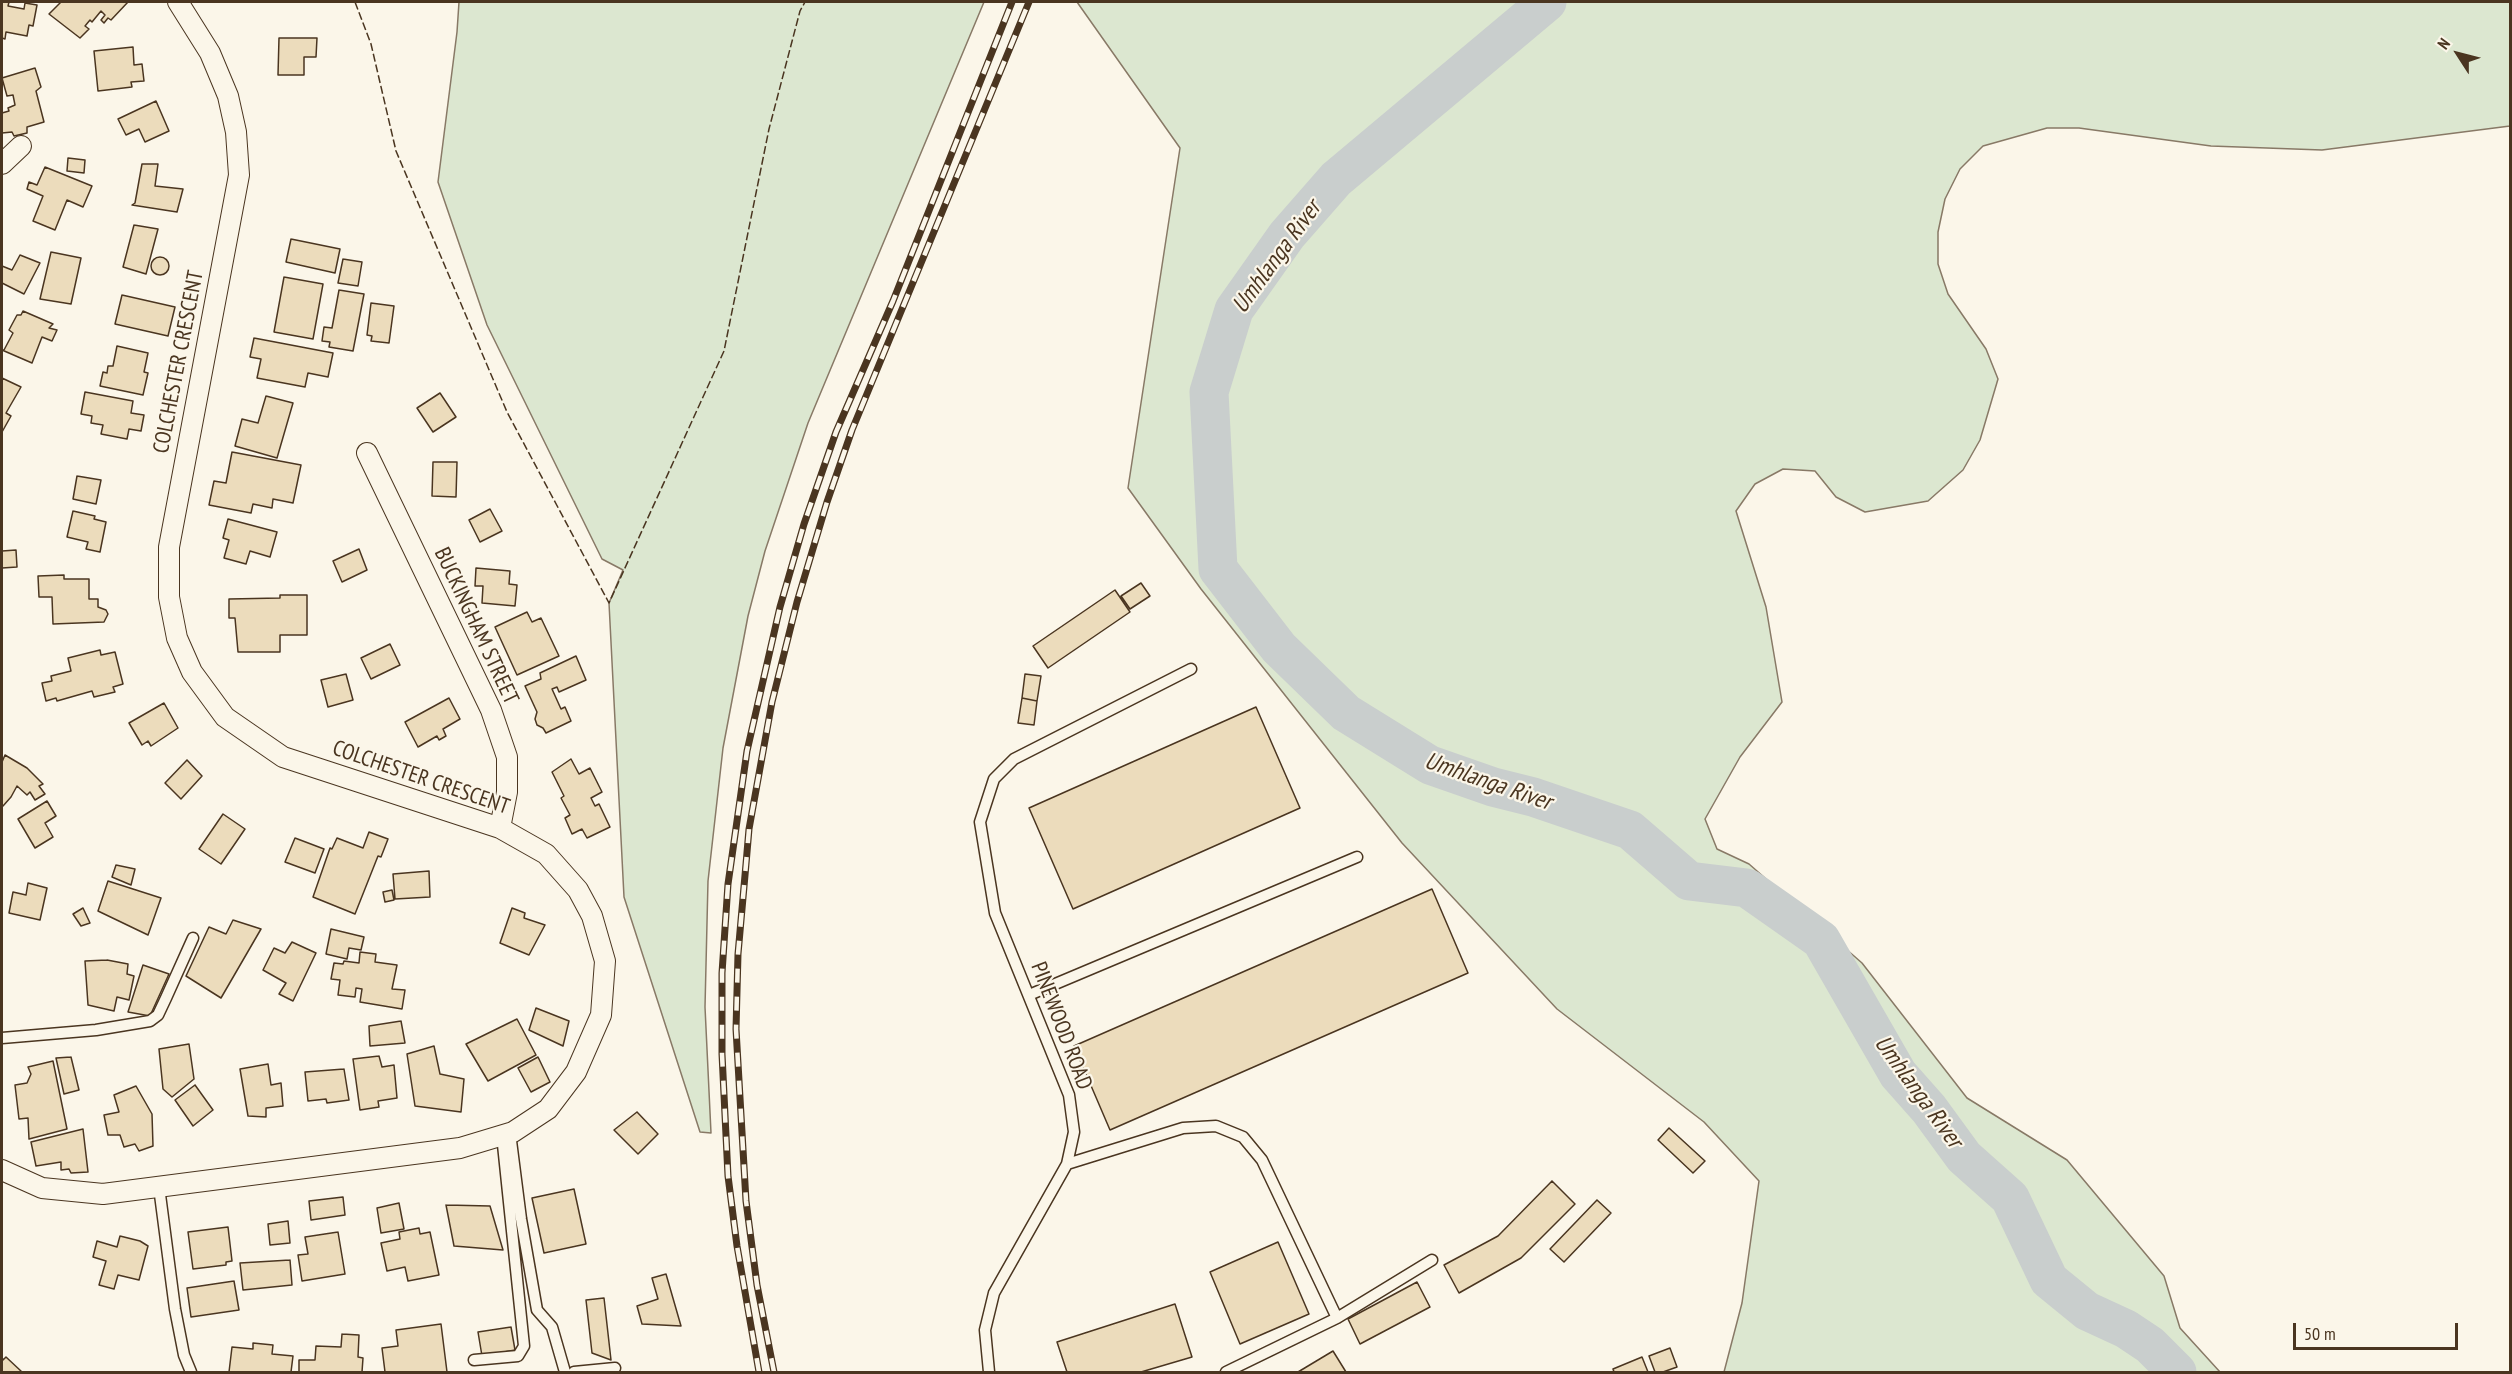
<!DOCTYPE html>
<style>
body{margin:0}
#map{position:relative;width:2512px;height:1374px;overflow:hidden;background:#fbf6e9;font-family:"PT Sans Narrow",sans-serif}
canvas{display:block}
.frame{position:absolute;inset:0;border:3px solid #4a3520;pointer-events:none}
.north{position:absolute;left:2428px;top:24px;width:60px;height:60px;-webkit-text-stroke:4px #fbf6e9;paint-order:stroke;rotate:306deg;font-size:16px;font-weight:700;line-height:24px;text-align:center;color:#4a3520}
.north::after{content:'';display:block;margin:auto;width:21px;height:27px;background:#4a3520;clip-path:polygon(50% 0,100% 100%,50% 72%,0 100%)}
.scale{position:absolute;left:2293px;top:1323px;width:165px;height:27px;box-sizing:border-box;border:3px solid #4a3520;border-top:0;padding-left:8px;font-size:18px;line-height:21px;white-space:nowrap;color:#4a3520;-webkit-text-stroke:4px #fbf6e9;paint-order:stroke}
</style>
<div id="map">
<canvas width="2512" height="1374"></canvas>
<div class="frame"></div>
<div class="north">N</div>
<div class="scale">50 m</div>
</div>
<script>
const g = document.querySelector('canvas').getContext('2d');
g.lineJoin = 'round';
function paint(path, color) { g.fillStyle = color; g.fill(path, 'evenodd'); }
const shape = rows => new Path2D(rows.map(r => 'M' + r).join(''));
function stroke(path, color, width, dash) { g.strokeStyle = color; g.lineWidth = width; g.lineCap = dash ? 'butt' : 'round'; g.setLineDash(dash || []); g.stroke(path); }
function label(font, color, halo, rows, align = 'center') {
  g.font = font + ' "PT Sans Narrow",sans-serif'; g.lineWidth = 4.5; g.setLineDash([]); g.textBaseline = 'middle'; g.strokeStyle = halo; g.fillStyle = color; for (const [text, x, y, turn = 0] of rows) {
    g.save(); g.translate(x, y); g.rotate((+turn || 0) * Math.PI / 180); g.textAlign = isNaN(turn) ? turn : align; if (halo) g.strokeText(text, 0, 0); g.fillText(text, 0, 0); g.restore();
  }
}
const green = shape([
 [459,2,984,2,808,423,765,551,748,616,723,748,708,881,705,1007,711,1133,700,1132,624,897,609,603,623,570,602,559,487,325,438,182,457,32,459,2],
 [1077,2,2510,2,2510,126,2322,150,2211,146,2079,128,2047,128,1983,146,1960,169,1945,199,1938,232,1938,264,1948,294,1986,349,1998,379,1980,440,1963,470,1928,501,1865,512,1836,497,1815,471,1783,469,1755,484,1736,511,1766,607,1782,702,1740,757,1705,819,1717,849,1749,864,1862,963,1967,1098,2067,1160,2164,1276,2180,1328,2220,1372,1724,1372,1742,1303,1759,1181,1704,1122,1557,1009,1402,843,1201,589,1128,488,1180,148,1077,2]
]);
paint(green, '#dce7d0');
stroke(green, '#887966', 1.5);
stroke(shape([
 [1547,2,1336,179,1287,235,1234,310,1209,392,1218,569,1279,648,1346,713,1430,765,1493,787,1533,797,1630,830,1689,881,1747,888,1821,940,1898,1074,1929,1109,1964,1157,2010,1198,2049,1280,2087,1311,2126,1329,2150,1345,2177,1372]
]), '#c9cecd', 39);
const building = shape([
 [2,2,9,2,8,6,24,9,25,3,37,5,33,26,29,25,27,36,6,32,5,39,2,38,2,2],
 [61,2,128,2,111,20,108,18,104,23,101,20,105,15,101,11,92,22,90,20,85,26,89,29,80,38,49,14,61,2],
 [279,38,317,38,316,57,304,57,304,75,278,75,279,38],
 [133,47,134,65,142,64,144,81,131,82,132,87,98,91,94,51,133,47],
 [35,68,41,87,36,91,44,122,27,127,27,133,14,136,12,132,2,133,2,113,9,111,8,108,15,105,13,95,7,96,2,78,35,68],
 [156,101,169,131,145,142,139,129,126,135,118,119,156,101],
 [68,158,85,160,84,173,67,171,68,158],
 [142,164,158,164,155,186,183,189,177,212,132,205,135,203,142,164],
 [45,167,92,186,83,207,67,200,55,230,33,221,43,196,27,189,29,182,37,185,45,167],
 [134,225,158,229,146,274,123,267,134,225],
 [291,239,340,249,335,273,286,262,291,239],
 [51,252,81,258,71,304,40,299,51,252],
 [20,255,40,263,24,294,2,283,2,266,12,270,20,255],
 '151 266a9 9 0 1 1 18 0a9 9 0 1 1-18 0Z',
 [343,259,362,262,358,286,338,283,343,259],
 [284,277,323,284,313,339,274,332,284,277],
 [339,290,364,294,353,351,329,347,330,342,322,341,324,327,332,328,339,290],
 [122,295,175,307,168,336,115,324,122,295],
 [371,303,394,306,389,343,371,341,372,336,367,335,371,303],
 [23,311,53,324,49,328,57,330,52,341,42,337,32,363,2,350,4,350,13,333,9,330,17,315,21,315,23,311],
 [254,338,333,353,328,377,308,373,305,387,257,378,261,359,250,357,254,338],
 [117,346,148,353,144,372,148,373,143,395,100,386,103,372,107,373,108,366,113,366,117,346],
 [2,378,21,387,6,413,11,416,2,432,2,378],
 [85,392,133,401,131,413,144,415,141,431,129,429,127,439,101,434,103,425,91,423,92,416,81,414,85,392],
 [440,393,456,417,433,432,417,408,440,393],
 [266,396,293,403,277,458,235,446,242,419,258,423,266,396],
 [232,452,301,465,293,503,273,499,272,508,253,504,251,513,209,505,214,481,226,483,232,452],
 [433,462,457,462,456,497,432,496,433,462],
 [77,476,101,480,96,504,73,499,77,476],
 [490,509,502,531,480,542,469,520,490,509],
 [73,511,95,516,94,519,106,522,100,552,86,549,88,542,67,537,73,511],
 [228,519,277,532,270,557,250,551,246,564,224,558,229,540,223,538,228,519],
 [359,549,367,570,342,582,333,561,359,549],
 [16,550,17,567,2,568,2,551,16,550],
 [476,568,510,571,509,584,517,585,515,606,482,603,483,586,475,586,476,568],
 [64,575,64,579,89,579,89,599,98,599,98,607,106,610,108,614,104,622,53,624,52,597,39,597,38,576,64,575],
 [1141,583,1150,596,1130,609,1121,596,1141,583],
 [1115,590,1130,612,1048,668,1033,646,1115,590],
 [280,595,307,595,307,635,280,635,280,652,238,652,235,618,229,618,229,599,280,598,280,595],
 [527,612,532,622,541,618,559,656,517,675,495,627,527,612],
 [390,644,400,665,371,679,361,658,390,644],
 [100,650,101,655,115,652,123,684,113,687,115,692,94,697,92,691,57,701,56,698,46,701,42,683,52,681,51,676,71,671,68,658,100,650],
 [576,656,586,680,559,692,557,687,552,689,561,709,565,707,571,721,546,733,543,728,537,725,535,719,537,712,525,686,541,679,540,673,576,656],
 [346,674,353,700,328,707,321,680,346,674],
 [1025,674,1041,676,1037,701,1022,698,1025,674],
 [449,698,460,719,443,729,446,736,439,740,437,736,418,747,405,722,449,698],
 [1022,698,1037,701,1034,725,1018,723,1022,698],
 [164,703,178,728,151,746,148,741,142,745,129,723,164,703],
 [1256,707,1300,808,1073,909,1029,808,1256,707],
 [5,755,27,768,43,784,39,786,45,794,35,800,30,792,27,795,17,786,11,797,3,806,2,805,2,762,5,755],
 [571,759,579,774,590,768,602,792,591,798,595,806,599,804,610,827,587,838,582,829,572,834,565,818,570,815,561,798,564,796,552,772,571,759],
 [187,760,202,776,181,799,165,783,187,760],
 [47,801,56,816,45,823,53,837,35,848,18,819,47,801],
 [223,814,245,829,221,864,199,849,223,814],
 [369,832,388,839,381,857,378,856,355,914,313,897,330,848,332,849,337,838,363,848,369,832],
 [295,838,324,849,315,873,285,862,295,838],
 [116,865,135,869,131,885,112,877,116,865],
 [429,871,430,897,395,899,393,874,429,871],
 [108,881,161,898,148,935,98,911,108,881],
 [28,883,47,888,40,920,9,913,13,892,26,895,28,883],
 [1432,889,1468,973,1110,1130,1074,1046,1432,889],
 [392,890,394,900,385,902,383,892,392,890],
 [83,908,90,923,81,926,73,914,83,908],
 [512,908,525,913,524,918,545,925,529,955,500,943,512,908],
 [233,920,261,929,221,998,186,976,209,927,226,934,233,920],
 [331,929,364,937,361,950,349,948,347,959,326,954,331,929],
 [292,942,316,953,293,1001,279,994,286,983,263,970,274,948,285,953,292,942],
 [360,952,376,954,375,962,397,965,392,989,405,990,402,1009,360,1002,362,989,356,988,355,997,338,995,340,980,331,979,334,963,343,964,344,961,359,963,360,952],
 [107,960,128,964,127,974,134,976,129,1000,117,997,114,1011,88,1005,85,961,107,960],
 [143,965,169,974,150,1016,128,1012,143,965],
 [536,1008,569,1021,563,1046,529,1030,536,1008],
 [517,1019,536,1055,488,1081,466,1044,517,1019],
 [401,1021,405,1043,370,1046,369,1026,401,1021],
 [189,1044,194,1079,172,1097,163,1089,159,1049,189,1044],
 [434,1046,440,1074,464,1079,461,1112,415,1106,407,1054,434,1046],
 [379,1056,382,1067,394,1065,397,1098,378,1101,379,1107,360,1110,353,1059,379,1056],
 [71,1057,79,1090,64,1094,56,1058,71,1057],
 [538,1057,550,1082,531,1092,518,1068,538,1057],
 [53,1061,67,1129,29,1139,28,1118,19,1119,15,1085,27,1083,31,1074,28,1067,53,1061],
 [268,1064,271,1085,281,1083,283,1106,266,1108,266,1117,248,1116,240,1069,268,1064],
 [344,1069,349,1100,327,1103,326,1099,308,1101,305,1072,344,1069],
 [195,1085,213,1110,193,1126,175,1100,195,1085],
 [136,1086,152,1114,153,1146,139,1151,135,1144,124,1147,120,1135,108,1135,104,1115,119,1112,114,1095,136,1086],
 [637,1112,658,1134,638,1154,614,1130,637,1112],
 [1669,1128,1705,1161,1693,1173,1658,1140,1669,1128],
 [83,1129,88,1172,71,1173,69,1169,61,1170,61,1162,36,1166,31,1142,83,1129],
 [1552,1181,1575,1204,1521,1258,1459,1293,1444,1265,1498,1236,1552,1181],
 [574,1189,586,1244,544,1253,532,1198,574,1189],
 [343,1197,345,1215,311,1220,309,1201,343,1197],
 [1597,1200,1611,1213,1564,1262,1550,1249,1597,1200],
 [399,1203,404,1229,381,1233,377,1208,399,1203],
 [446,1205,490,1206,503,1250,454,1246,446,1205],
 [288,1221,290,1243,270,1245,268,1224,288,1221],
 [228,1227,232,1261,226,1262,226,1265,193,1269,188,1232,228,1227],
 [419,1228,420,1234,430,1232,439,1275,408,1281,405,1267,387,1271,381,1243,400,1239,399,1232,419,1228],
 [338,1232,345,1274,302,1281,298,1255,308,1254,305,1237,338,1232],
 [120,1236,140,1241,148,1246,139,1280,118,1275,114,1289,99,1285,106,1261,93,1257,97,1241,117,1247,120,1236],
 [1278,1242,1309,1314,1240,1344,1210,1272,1278,1242],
 [290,1260,292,1285,243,1290,240,1263,290,1260],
 [666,1274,681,1326,642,1324,637,1306,658,1299,652,1278,666,1274],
 [234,1281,239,1310,191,1317,187,1288,234,1281],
 [1417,1282,1430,1307,1360,1344,1348,1319,1417,1282],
 [604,1298,611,1360,592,1353,586,1300,604,1298],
 [1175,1304,1192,1357,1141,1372,1067,1372,1057,1342,1175,1304],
 [441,1324,447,1372,385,1372,382,1348,398,1346,396,1330,441,1324],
 [511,1327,515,1350,482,1356,478,1332,511,1327],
 [342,1334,359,1335,358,1357,363,1358,362,1372,299,1372,299,1360,315,1360,316,1346,341,1347,342,1334],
 [253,1343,273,1345,272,1354,293,1356,291,1372,229,1372,232,1347,253,1349,253,1343],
 [1670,1348,1677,1367,1663,1372,1655,1372,1649,1356,1670,1348],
 [1333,1351,1346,1372,1298,1372,1333,1351],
 [2,1357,3,1360,6,1357,22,1372,2,1372,2,1357],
 [1642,1357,1648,1372,1614,1372,1613,1369,1642,1357]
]);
paint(building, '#ecdcbc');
stroke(building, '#4a3520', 1.5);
const lane = shape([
 [1029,995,1357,857],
 [2,1038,96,1030,150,1021,158,1015,166,998,193,938],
 [510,1133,521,1219,537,1310,552,1327,565,1372],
 [1067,1164,1183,1128,1216,1126,1243,1137,1262,1160,1337,1318],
 [159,1187,175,1309,184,1355,191,1372],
 [474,1360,518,1356,524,1346,502,1135],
 [574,1372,615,1368],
 [989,1372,985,1330,994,1293,1067,1164,1074,1132,1069,1095,995,913,980,822,994,779,1014,759,1191,669],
 [1226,1372,1337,1318,1432,1260]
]);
const street = shape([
 [2,164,21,146],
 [367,453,491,710,507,757,507,792,500,828],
 [2,1170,42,1188,103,1194,460,1148,513,1132,548,1109,576,1072,601,1015,605,961,592,916,578,890,546,854,500,828,283,757,225,717,192,672,177,638,169,597,169,547,239,175,236,132,228,96,210,53,178,2]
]);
stroke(lane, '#4a3520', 13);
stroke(street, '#4a3520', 22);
stroke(lane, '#fbf6e9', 10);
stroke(street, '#fbf6e9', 20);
const rail = shape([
 [759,1372,737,1246,728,1176,722,1054,722,973,728,884,747,751,780,607,804,524,836,432,893,301,1012,2],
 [774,1372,757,1285,746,1201,736,1029,738,954,746,864,749,829,772,702,797,602,827,502,852,430,1029,2]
]);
stroke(rail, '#4a3520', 7);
stroke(rail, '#fbf6e9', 4.5, [14]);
stroke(shape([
 [355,2,371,44,396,151,507,412,609,603,724,351,769,129,800,11,805,2]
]), '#4a3520', 1.5, [8, 3]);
label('22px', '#4a3520', '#fbf6e9', [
 ["COLCHESTER CRESCENT",179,362,-79],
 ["BUCKINGHAM STREET",476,626,65],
 ["COLCHESTER CRESCENT",421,778,19],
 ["PINEWOOD ROAD",1061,1026,69]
]);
label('italic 24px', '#4a3520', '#fbf6e9', [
 ["Umhlanga River",1277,257,-54],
 ["Umhlanga River",1488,782,19],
 ["Umhlanga River",1918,1092,54]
]);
</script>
